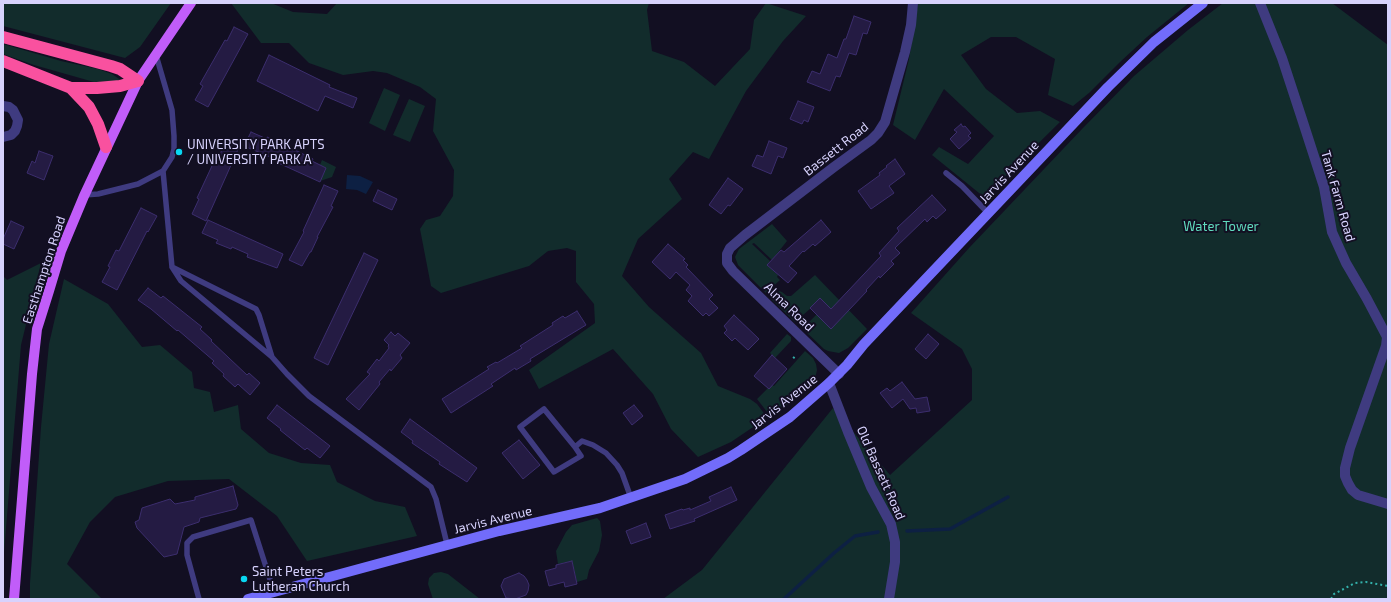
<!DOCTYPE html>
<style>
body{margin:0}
#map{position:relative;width:1391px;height:602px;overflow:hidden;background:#120f22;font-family:"Exo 2",sans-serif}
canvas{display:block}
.frame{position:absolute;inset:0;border:4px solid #d7d2fd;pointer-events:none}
</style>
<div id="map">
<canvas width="1391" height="602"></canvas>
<div class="frame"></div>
</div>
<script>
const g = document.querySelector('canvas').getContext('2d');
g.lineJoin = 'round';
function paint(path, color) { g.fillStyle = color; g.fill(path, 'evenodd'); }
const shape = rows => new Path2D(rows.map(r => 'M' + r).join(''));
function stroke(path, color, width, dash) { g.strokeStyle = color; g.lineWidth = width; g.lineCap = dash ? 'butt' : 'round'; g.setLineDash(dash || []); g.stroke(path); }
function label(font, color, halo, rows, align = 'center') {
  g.font = font + ' "Exo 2",sans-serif'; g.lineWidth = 4; g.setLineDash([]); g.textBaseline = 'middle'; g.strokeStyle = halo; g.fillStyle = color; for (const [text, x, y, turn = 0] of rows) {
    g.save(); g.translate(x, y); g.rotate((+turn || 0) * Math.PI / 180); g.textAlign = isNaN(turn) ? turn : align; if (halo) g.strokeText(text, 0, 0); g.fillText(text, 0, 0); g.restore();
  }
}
paint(shape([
 [3,3,171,3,140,47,125,58,3,26],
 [231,3,271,3,293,12,327,14,337,3,649,3,647,10,652,51,684,62,715,86,750,49,754,20,766,3,806,16,783,41,746,91,709,159,693,152,669,179,682,199,638,239,622,276,649,307,701,353,718,386,750,399,757,404,766,416,765,419,731,442,698,457,671,429,653,394,613,349,539,389,529,370,595,323,594,304,576,282,576,251,567,248,548,251,529,266,441,293,431,286,420,229,426,220,440,216,453,196,454,170,433,131,436,99,420,87,387,73,373,71,343,75,309,63,289,43,261,43],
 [918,3,1189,3,1147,37,1119,63,1089,93,1073,106,1048,95,1055,59,1016,37,991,37,961,55,986,89,1017,113,1040,111,1060,122,984,197,932,155,939,147,968,164,994,136,944,89,915,140,893,125,909,59],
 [1223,3,1332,3,1388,45,1388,599,663,599,702,570,833,408,890,475,972,400,972,369,962,349,911,313,969,248,1082,129,1134,76,1188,30],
 [3,44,61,61,98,69,112,74,122,81,94,82,34,65,3,54],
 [384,88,400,95,385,131,369,123],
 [409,99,425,106,410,142,393,135],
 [322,160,336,167,332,177,320,181,326,168,320,165],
 [772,224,787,241,772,260,754,243,752,244,770,261,767,265,778,275,777,277,780,280,766,293,738,265,735,257,739,249],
 [41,263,21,345,3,565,3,276,7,280],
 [815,275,867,329,848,348,839,353,828,351,824,349,804,330,804,327,817,314,831,328,846,313,837,304,831,309,820,298,811,308,795,322,772,300,771,297,779,291,782,292,787,296,791,296],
 [64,279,108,304,142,347,160,345,192,372,194,388,210,392,214,412,238,405,241,429,269,453,301,463,330,465,337,482,375,501,405,507,417,536,307,561,277,516,229,479,168,481,115,497,90,522,67,564,102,599,30,599,30,583,41,427,49,344],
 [787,334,791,337,791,341,775,358,770,353],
 [805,351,813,358,816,364,817,370,815,379,791,402,771,417,757,399,768,388,772,385,774,386],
 [597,518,600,521,602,535,599,551,589,570,587,579,577,582,572,561,558,564,556,551,566,532,572,525],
 [441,572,448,574,480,599,433,599,428,584,429,578,434,573]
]), '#122c2c');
paint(shape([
 [347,175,360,176,373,182,366,194,357,190,346,189]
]), '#0d2043');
stroke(shape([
 [907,531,950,529,1008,497],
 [784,599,834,553,855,536,878,532]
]), '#0d2043', 3.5);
const building = shape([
 [854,16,871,22,867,34,863,33,856,55,849,53,840,77,836,76,830,91,807,82,812,71,820,74,828,54,837,58,844,39,846,39,854,16],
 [234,27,248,34,208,107,195,100,203,86,200,84,225,40,227,41,234,27],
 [269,55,330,85,329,87,357,98,353,108,325,96,318,111,257,81,269,55],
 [798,101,814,107,808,122,804,120,802,124,790,119,798,101],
 [961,124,963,127,965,126,971,133,968,136,971,138,959,149,950,139,957,132,954,130,961,124],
 [251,132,267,139,267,137,283,144,313,159,312,161,326,168,320,182,274,161,275,159,244,146,251,132],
 [227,139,240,145,206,221,192,214,199,199,197,198,218,153,220,154,227,139],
 [769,141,787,148,783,158,778,156,771,174,752,166,757,155,763,157,769,141],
 [39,151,53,156,44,180,27,173,32,161,35,163,39,151],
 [895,159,905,174,889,186,894,193,871,209,858,191,880,175,879,173,887,167,886,166,895,159],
 [728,178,743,189,730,206,728,205,721,214,709,205,728,178],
 [324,185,338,191,331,206,333,207,317,237,318,237,311,252,310,252,302,266,289,260,304,232,303,231,324,185],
 [378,190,397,199,392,210,373,201,378,190],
 [932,195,946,210,936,219,933,216,927,222,925,219,895,248,900,253,891,261,894,264,880,278,879,276,866,290,867,291,831,329,810,308,820,298,831,309,881,256,879,253,899,231,897,228,932,195],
 [141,208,157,216,148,232,147,231,117,290,102,282,110,267,108,266,116,250,119,251,141,208],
 [208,220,283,254,277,268,247,257,248,254,232,247,231,249,216,243,218,240,202,233,208,220],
 [821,220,831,232,815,246,813,244,804,252,803,251,789,266,797,273,788,283,767,265,781,250,784,252,821,220],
 [11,221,24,227,14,249,3,244,3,239,11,221],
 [668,244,685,259,683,260,688,265,686,267,713,295,709,299,718,308,709,316,706,313,703,316,688,301,692,296,686,290,690,285,676,272,670,279,652,262,668,244],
 [364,253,378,260,328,365,314,358,364,253],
 [148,288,161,298,163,296,202,327,200,329,212,340,211,341,247,375,249,373,260,383,250,395,238,384,235,387,223,376,224,374,212,363,214,361,178,330,177,331,151,309,138,300,148,288],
 [577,311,586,325,530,359,531,361,516,370,515,368,491,384,493,386,451,413,442,399,489,369,487,367,496,362,497,363,522,348,520,346,553,325,552,323,563,316,565,318,577,311],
 [734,315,759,339,748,350,735,338,732,341,724,333,727,330,724,326,734,315],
 [391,332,395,336,398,333,410,343,400,355,402,358,391,371,390,369,379,382,380,384,359,410,346,399,370,374,367,372,377,359,379,361,389,348,388,346,389,345,384,340,391,332],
 [928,334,939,344,926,359,915,349,928,334],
 [772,355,787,369,769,389,754,376,772,355],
 [902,382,915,399,927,397,930,411,917,413,916,408,910,409,903,399,892,408,880,393,887,388,890,391,902,382],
 [277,405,330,446,320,458,307,448,305,450,280,430,281,429,267,418,277,405],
 [634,405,643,416,632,425,623,413,634,405],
 [410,419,477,468,467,482,439,464,440,462,412,443,413,441,401,432,410,419],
 [519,440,540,465,523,479,502,453,519,440],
 [233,486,238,505,236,509,200,518,199,522,184,527,177,554,164,557,137,528,135,522,139,520,142,508,170,499,175,504,195,500,195,497,233,486],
 [731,487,737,500,694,519,695,521,670,529,665,515,682,509,683,510,690,508,690,510,711,501,709,497,731,487],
 [646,523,651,537,631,544,626,531,646,523],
 [572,561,577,584,565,587,564,582,549,586,545,571,556,568,556,565,572,561],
 [519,573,524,576,527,580,529,585,528,591,526,595,515,599,506,598,501,586,504,579,519,573]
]);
paint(building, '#241b43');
stroke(building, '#3c2e6e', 1);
stroke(shape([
 [793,357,796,359],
 [1331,599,1334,594,1355,583,1366,582,1388,586]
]), '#33b0aa', 2, [2, 3]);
stroke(shape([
 [156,55,172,110,174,136,174,149,172,157,163,171,172,267,181,281,272,357,259,315,256,309,172,267],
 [946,173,962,186,988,213],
 [84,195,98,194,138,184,163,171],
 [272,357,287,374,309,396,431,487,436,499,447,544],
 [575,447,544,409,520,427,554,472,581,456,575,447,582,441,593,445,606,453,617,465,622,473,631,498],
 [199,599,187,555,187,543,193,537,251,520,274,592]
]), '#3f3b80', 5.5);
stroke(shape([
 [1260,3,1282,58,1301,116,1324,187,1332,232,1346,263,1367,299,1387,337,1386,346,1350,448,1345,468,1345,476,1348,483,1352,490,1358,495,1388,504],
 [3,106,9,107,13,110,18,120,17,126,15,131,11,135,3,137],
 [839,374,733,271,727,263,727,254,730,248,745,235,834,167,871,140,878,133,885,122,905,52,911,25,913,3],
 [829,383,848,432,871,487,891,524,895,542,895,562,889,599]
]), '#3f3b80', 10);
stroke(shape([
 [248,599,499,531,600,508,685,479,728,458,741,450,790,417,829,383,847,365,864,344,1108,87,1154,42,1203,3]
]), '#726cfa', 10);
stroke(shape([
 [14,599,32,374,37,329,49,291,61,251,84,196,138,81,191,3]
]), '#c15df9', 10);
stroke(shape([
 [3,37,111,66,120,69,138,81],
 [3,61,71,88,89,107,98,124,106,147],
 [71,88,97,88,120,86,138,81]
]), '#f9519f', 12);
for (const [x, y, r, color] of [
 [179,152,4,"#09d7f2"],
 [244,579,4,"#09d7f2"]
]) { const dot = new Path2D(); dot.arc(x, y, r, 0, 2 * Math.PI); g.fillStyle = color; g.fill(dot); stroke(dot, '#120f22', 1.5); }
label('13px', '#d7d2fd', '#120f22', [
 ["UNIVERSITY PARK APTS",187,145],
 ["/ UNIVERSITY PARK A",187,160],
 ["Saint Peters",252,572],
 ["Lutheran Church",252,587]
], 'left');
label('13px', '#d7d2fd', '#120f22', [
 ["Bassett Road",836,149,-38],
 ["Jarvis Avenue",1009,172,-47],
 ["Tank Farm Road",1338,196,74],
 ["Easthampton Road",44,270,-72],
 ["Alma Road",789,307,44],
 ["Jarvis Avenue",784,402,-38],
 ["Old Bassett Road",881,473,66],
 ["Jarvis Avenue",493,520,-14]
]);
label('13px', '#60dbbe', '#120f22', [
 ["Water Tower",1221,227]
]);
</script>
